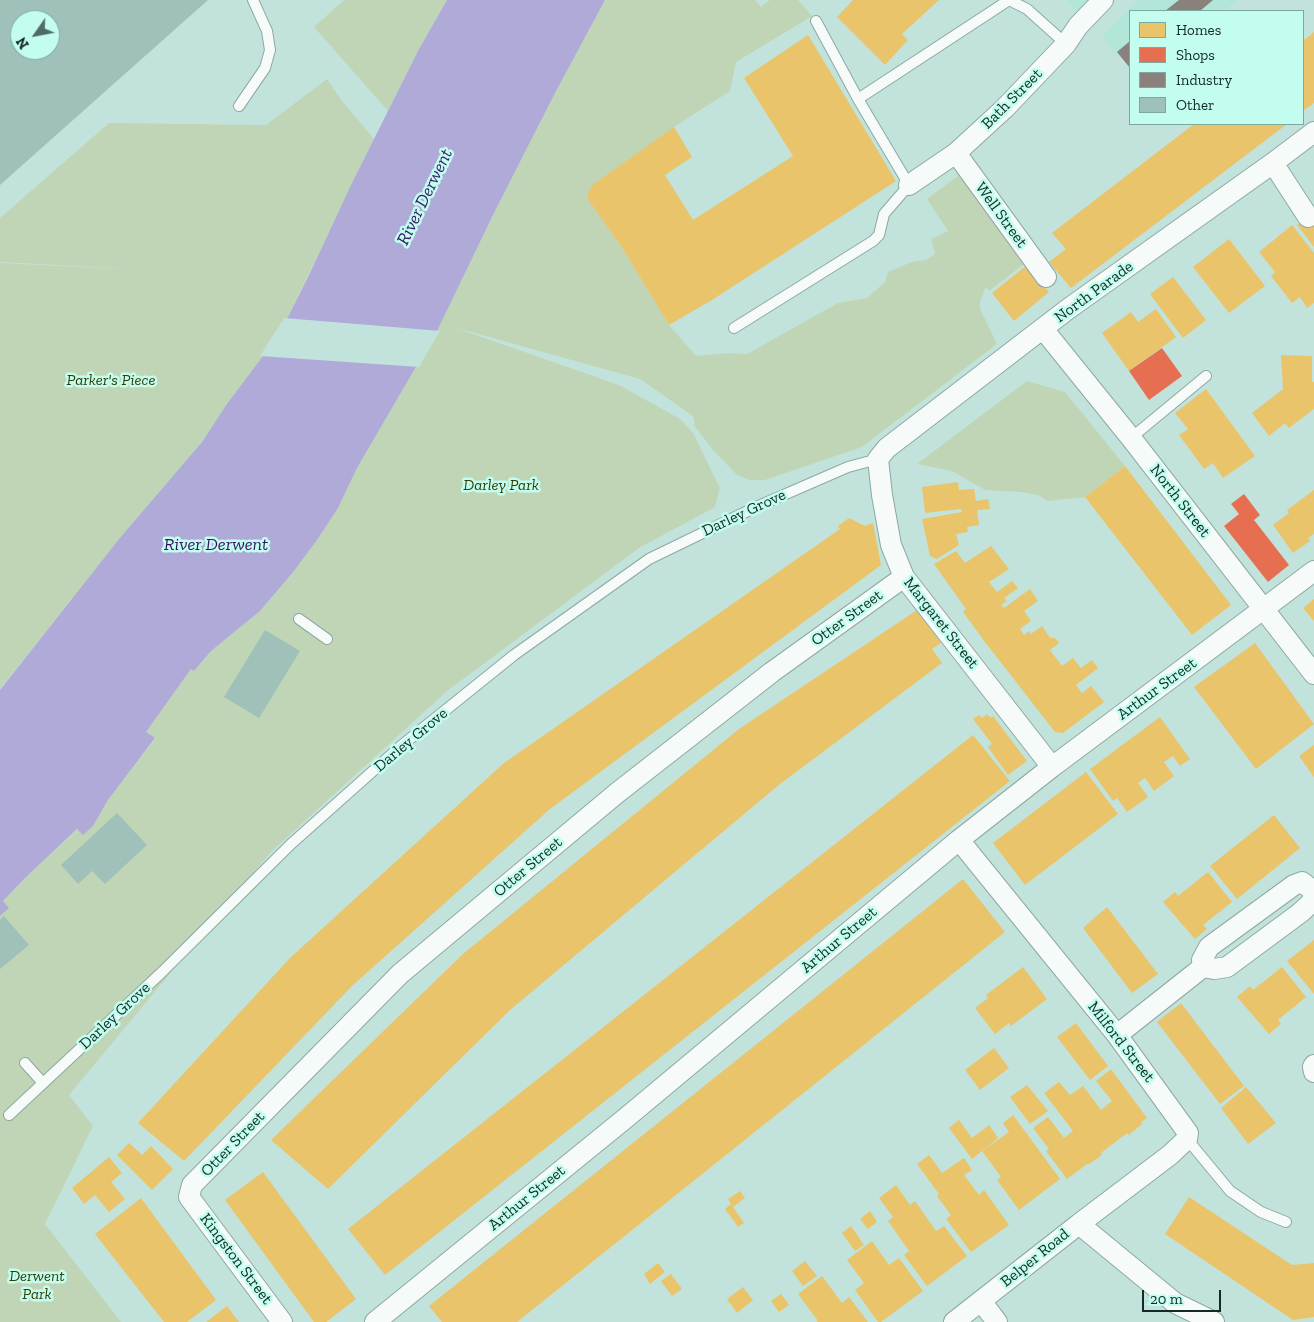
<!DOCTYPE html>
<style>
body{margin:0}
#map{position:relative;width:1314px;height:1322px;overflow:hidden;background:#c2e3db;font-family:"Zilla Slab",serif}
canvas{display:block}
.legend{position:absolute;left:1129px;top:10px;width:175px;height:115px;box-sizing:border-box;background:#c2fdef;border:1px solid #7ca99f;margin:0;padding:6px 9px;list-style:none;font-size:15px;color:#132b26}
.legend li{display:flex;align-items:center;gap:10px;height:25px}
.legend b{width:25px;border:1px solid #7ca99f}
.north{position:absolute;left:10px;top:10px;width:50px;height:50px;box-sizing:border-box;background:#c2fdef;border:1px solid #7ca99f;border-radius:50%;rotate:237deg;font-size:14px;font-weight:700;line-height:20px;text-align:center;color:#132b26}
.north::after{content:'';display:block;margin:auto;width:18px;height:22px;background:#506b65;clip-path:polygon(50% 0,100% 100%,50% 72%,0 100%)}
.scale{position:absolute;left:1142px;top:1290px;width:79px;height:22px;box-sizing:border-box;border:2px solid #132b26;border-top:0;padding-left:6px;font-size:15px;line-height:18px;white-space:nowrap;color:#132b26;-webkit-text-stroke:4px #c2fdef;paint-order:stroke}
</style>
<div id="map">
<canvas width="1314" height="1322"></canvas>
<ul class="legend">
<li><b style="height:14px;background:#e9c46a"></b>Homes</li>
<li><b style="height:14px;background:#e76f51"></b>Shops</li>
<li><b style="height:14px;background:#8a817c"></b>Industry</li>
<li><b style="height:14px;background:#9fc1b9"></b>Other</li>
</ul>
<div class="north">N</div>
<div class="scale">20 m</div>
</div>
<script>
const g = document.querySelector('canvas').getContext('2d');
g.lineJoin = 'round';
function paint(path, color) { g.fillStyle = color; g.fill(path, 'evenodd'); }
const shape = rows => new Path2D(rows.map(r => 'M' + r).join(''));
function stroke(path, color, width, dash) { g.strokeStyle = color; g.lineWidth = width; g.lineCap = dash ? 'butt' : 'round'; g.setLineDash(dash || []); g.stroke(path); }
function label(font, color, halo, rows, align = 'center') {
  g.font = font + ' "Zilla Slab",serif'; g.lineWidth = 5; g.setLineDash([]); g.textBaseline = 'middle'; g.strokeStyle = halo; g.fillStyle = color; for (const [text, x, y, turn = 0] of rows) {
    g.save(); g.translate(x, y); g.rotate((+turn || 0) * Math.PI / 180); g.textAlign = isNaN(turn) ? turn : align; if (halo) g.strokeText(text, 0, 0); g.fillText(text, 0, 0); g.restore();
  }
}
paint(shape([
 [1066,0,1087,0,1077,11],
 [1137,0,1238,0,1224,11,1130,11,1130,68,1102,37]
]), '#b1e6d9');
paint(shape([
 [344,0,447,0,419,49,388,111,314,27],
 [605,0,755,0,761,7,770,0,798,0,812,16,736,62,730,91,674,127,591,204,623,249,669,325,696,356,729,353,747,354,838,303,867,298,885,282,888,272,912,262,926,260,935,254,931,239,948,231,927,199,963,172,1028,261,989,291,986,287,980,301,980,309,997,344,862,447,765,480,749,480,737,475,714,451,695,427,693,416,640,379,453,327,619,385,680,419,693,433,720,488,715,507,639,548,447,691,271,852,69,1095,93,1126,45,1224,121,1322,0,1322,0,916,9,908,3,901,24,879,78,829,93,826,108,800,155,739,146,732,191,669,194,671,211,651,260,611,294,571,317,540,338,508,357,468,438,329,493,215,554,95],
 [327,79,342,101,374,139,287,319,266,352,202,442,119,539,0,689,0,263,165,271,0,262,0,218,109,123,266,125],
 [1027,381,1065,392,1125,466,1085,497,1048,501,1038,495,1020,492,985,490,952,471,917,464]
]), '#c0d5b6');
paint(shape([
 [447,0,605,0,554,95,493,215,438,329,357,468,338,508,317,540,294,571,260,611,211,651,194,671,191,669,146,732,155,738,108,800,93,826,83,835,77,829,24,879,3,901,9,908,0,916,0,690,119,539,202,442,227,404,266,352,287,319,308,277,353,181,419,49]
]), '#afaad7');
paint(shape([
 [284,318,369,325,440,331,419,367,260,356]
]), '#c2e3db');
paint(shape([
 [853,0,939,0,902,34,908,40,885,65,837,17],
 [1314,32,1314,103,1303,111,1303,41],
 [808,35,896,181,712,300,669,325,623,249,591,204,587,197,589,191,594,184,674,127,692,157,665,175,693,220,793,156,744,78],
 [1194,124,1287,124,1071,288,1049,262,1066,249,1052,233],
 [1314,212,1314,247,1297,225],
 [1292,225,1314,253,1314,303,1307,308,1300,297,1292,303,1271,276,1275,272,1259,252],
 [1229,239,1265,286,1229,313,1193,267],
 [1027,265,1049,292,1014,321,992,293],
 [1173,277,1206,320,1183,338,1150,294],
 [1156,309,1176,337,1129,371,1102,333,1131,312,1138,322],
 [1281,355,1312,356,1312,382,1314,382,1314,409,1289,428,1285,423,1269,436,1252,413,1283,389],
 [1206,389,1255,456,1223,478,1213,463,1204,469,1179,435,1188,429,1175,413],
 [1125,466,1231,605,1192,635,1085,497],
 [958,482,959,490,974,489,976,501,988,499,990,509,977,510,979,525,967,527,968,532,956,534,959,545,937,559,930,556,922,519,962,512,961,509,925,513,922,487],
 [1314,490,1314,534,1308,538,1310,541,1293,553,1273,525,1289,513,1287,510],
 [849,518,865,526,873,523,881,565,550,809,352,986,184,1161,138,1123,290,958,504,763,840,529,838,526],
 [991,546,1009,569,989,582,997,592,1012,581,1018,588,1004,598,1007,601,1001,605,1004,608,1030,589,1038,601,1024,611,1031,621,1020,629,1024,635,1029,631,1031,634,1042,626,1050,638,1055,638,1059,643,1050,650,1062,666,1073,658,1081,668,1092,660,1098,668,1076,685,1082,693,1091,686,1104,702,1063,733,1055,732,985,642,963,612,966,609,934,564,956,551,965,563],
 [1314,599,1314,621,1303,608],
 [917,610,941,643,932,649,942,663,780,784,510,1010,328,1189,271,1140,463,954,739,729],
 [1255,643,1314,724,1256,769,1194,687],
 [987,714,991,718,993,716,1027,761,1008,775,988,747,992,744,973,719,979,715,982,718],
 [1160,717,1190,759,1180,766,1173,756,1164,762,1174,776,1154,791,1145,778,1138,783,1148,797,1127,812,1117,798,1113,801,1090,769],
 [973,735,1010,781,385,1275,348,1229],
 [1314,745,1314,777,1299,756],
 [1086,772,1118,814,1025,885,993,843],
 [1274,815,1300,848,1237,899,1210,866],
 [1208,872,1232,902,1203,925,1207,929,1195,939,1163,902,1175,892,1178,896],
 [963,879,1005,932,517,1322,442,1322,429,1306],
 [1107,907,1158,974,1132,993,1083,928],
 [1314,940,1314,994,1287,961],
 [1023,967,1047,999,1011,1026,1009,1023,995,1034,975,1008,988,998,986,995],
 [1282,967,1306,997,1278,1020,1281,1024,1269,1034,1237,997,1250,986,1253,990],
 [1181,1003,1244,1086,1220,1104,1157,1022],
 [1076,1023,1108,1066,1090,1080,1057,1037],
 [994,1048,1009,1068,980,1090,965,1070],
 [1111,1069,1147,1118,1141,1122,1142,1124,1129,1135,1127,1133,1101,1153,1102,1155,1089,1164,1087,1164,1067,1179,1046,1151,1049,1149,1033,1128,1048,1117,1064,1138,1073,1131,1044,1093,1059,1082,1070,1095,1083,1086,1101,1110,1112,1101,1096,1081],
 [1027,1085,1048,1111,1030,1124,1010,1097],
 [1246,1087,1276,1123,1248,1144,1221,1108],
 [1013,1115,1060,1179,1019,1210,997,1180,1001,1177,982,1151,1009,1132,1003,1123],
 [959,1120,972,1138,989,1125,998,1138,972,1159,949,1128],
 [129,1143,142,1155,151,1146,173,1169,152,1190,117,1155],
 [929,1155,942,1173,964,1158,972,1170,964,1175,979,1195,984,1190,1009,1225,971,1252,946,1219,951,1215,937,1196,939,1194,917,1164],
 [109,1157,122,1173,111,1182,125,1199,109,1212,95,1195,84,1204,72,1188],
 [263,1172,356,1299,326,1322,314,1322,225,1200],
 [896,1185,910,1205,915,1201,936,1231,944,1226,967,1256,927,1286,904,1255,909,1251,888,1221,893,1217,879,1198],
 [740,1191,745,1198,733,1207,744,1223,738,1227,725,1209,731,1204,728,1199],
 [1189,1197,1292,1265,1314,1263,1314,1317,1293,1320,1165,1234],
 [141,1198,216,1300,187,1322,164,1322,95,1234],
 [870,1211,877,1222,868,1229,860,1219],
 [851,1226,864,1245,855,1251,842,1233],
 [872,1241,889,1265,899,1258,923,1291,881,1322,878,1322,855,1290,864,1283,847,1260],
 [805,1261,817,1276,803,1286,792,1271],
 [658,1263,665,1272,650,1284,644,1274],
 [671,1274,682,1289,672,1296,661,1281],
 [822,1276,842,1303,849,1297,868,1322,816,1322,818,1321,798,1294],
 [743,1287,753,1300,737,1313,727,1299],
 [781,1294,789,1305,779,1312,771,1301],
 [227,1306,239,1322,206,1322]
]), '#e9c46a');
paint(shape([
 [1162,348,1182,376,1149,400,1129,371],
 [1244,494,1260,515,1254,520,1289,565,1268,582,1224,526,1239,514,1231,504]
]), '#e76f51');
paint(shape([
 [1179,0,1213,0,1200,11,1165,11],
 [1130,41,1130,68,1117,52]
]), '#8a817c');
paint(shape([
 [0,0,208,0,0,185],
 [20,20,50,20,50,50,20,50],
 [265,630,300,651,259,718,224,697],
 [117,813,147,845,105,884,92,871,78,884,61,865],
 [4,916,29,945,0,969,0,920]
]), '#9fc1b9');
const lane = shape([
 [1009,0,1027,9,1066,44],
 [858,99,1009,0],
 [239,106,265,68,270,50,267,31,253,0],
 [734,328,873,241,879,235,884,214,909,185,858,99,816,21],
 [1131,438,1206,376],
 [299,619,327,639],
 [25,1063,43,1083],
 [9,1115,160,974,291,844,401,746,514,655,649,559,756,507,848,467,878,459],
 [1187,1139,1230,1191,1261,1212,1286,1222]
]);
const street = shape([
 [956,153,1046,277],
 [1273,163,1308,217],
 [909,185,956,153,1005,108,1066,44,1078,26,1103,0],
 [1043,329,1131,438,1314,674],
 [1052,767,904,577,891,545,882,495,878,459,887,448,1068,309,1273,163,1314,132],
 [959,840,1117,1035,1188,1133,1187,1139,1170,1155,1079,1224],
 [1117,1035,1203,967,1202,960,1209,947,1294,885,1302,882,1311,889,1314,896,1311,903,1300,913,1227,967,1214,969,1203,967],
 [1314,1065,1313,1067,1314,1072],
 [981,1301,997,1322],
 [282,1322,189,1197,192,1185,400,974,617,793,772,672,904,577],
 [375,1322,627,1117,959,840,1052,767,1314,571],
 [954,1322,1079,1224,1175,1303,1214,1322]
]);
stroke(lane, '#8ea8a2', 12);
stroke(street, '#8ea8a2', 22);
stroke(lane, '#f6fbfa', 10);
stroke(street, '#f6fbfa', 20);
label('16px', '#132b26', '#c2fdef', [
 ["Bath Street",1012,99,-45],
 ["Well Street",1001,215,54],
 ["North Parade",1094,292,-36],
 ["North Street",1180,501,52],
 ["Darley Grove",744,513,-25],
 ["Otter Street",847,618,-36],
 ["Margaret Street",941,623,52],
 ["Arthur Street",1157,689,-36],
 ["Darley Grove",411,740,-40],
 ["Otter Street",528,867,-40],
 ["Arthur Street",839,940,-40],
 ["Darley Grove",115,1016,-43],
 ["Milford Street",1121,1042,52],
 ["Otter Street",233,1144,-46],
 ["Arthur Street",527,1198,-39],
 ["Belper Road",1035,1258,-39],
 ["Kingston Street",236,1259,53]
]);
label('italic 16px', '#353e02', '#c2fdef', [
 ["Parker's Piece",111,380],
 ["Darley Park",501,485],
 ["Derwent",37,1276],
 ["Park",37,1294]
]);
label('italic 18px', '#371363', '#c2fdef', [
 ["River Derwent",425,197,-64],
 ["River Derwent",216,545]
]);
</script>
